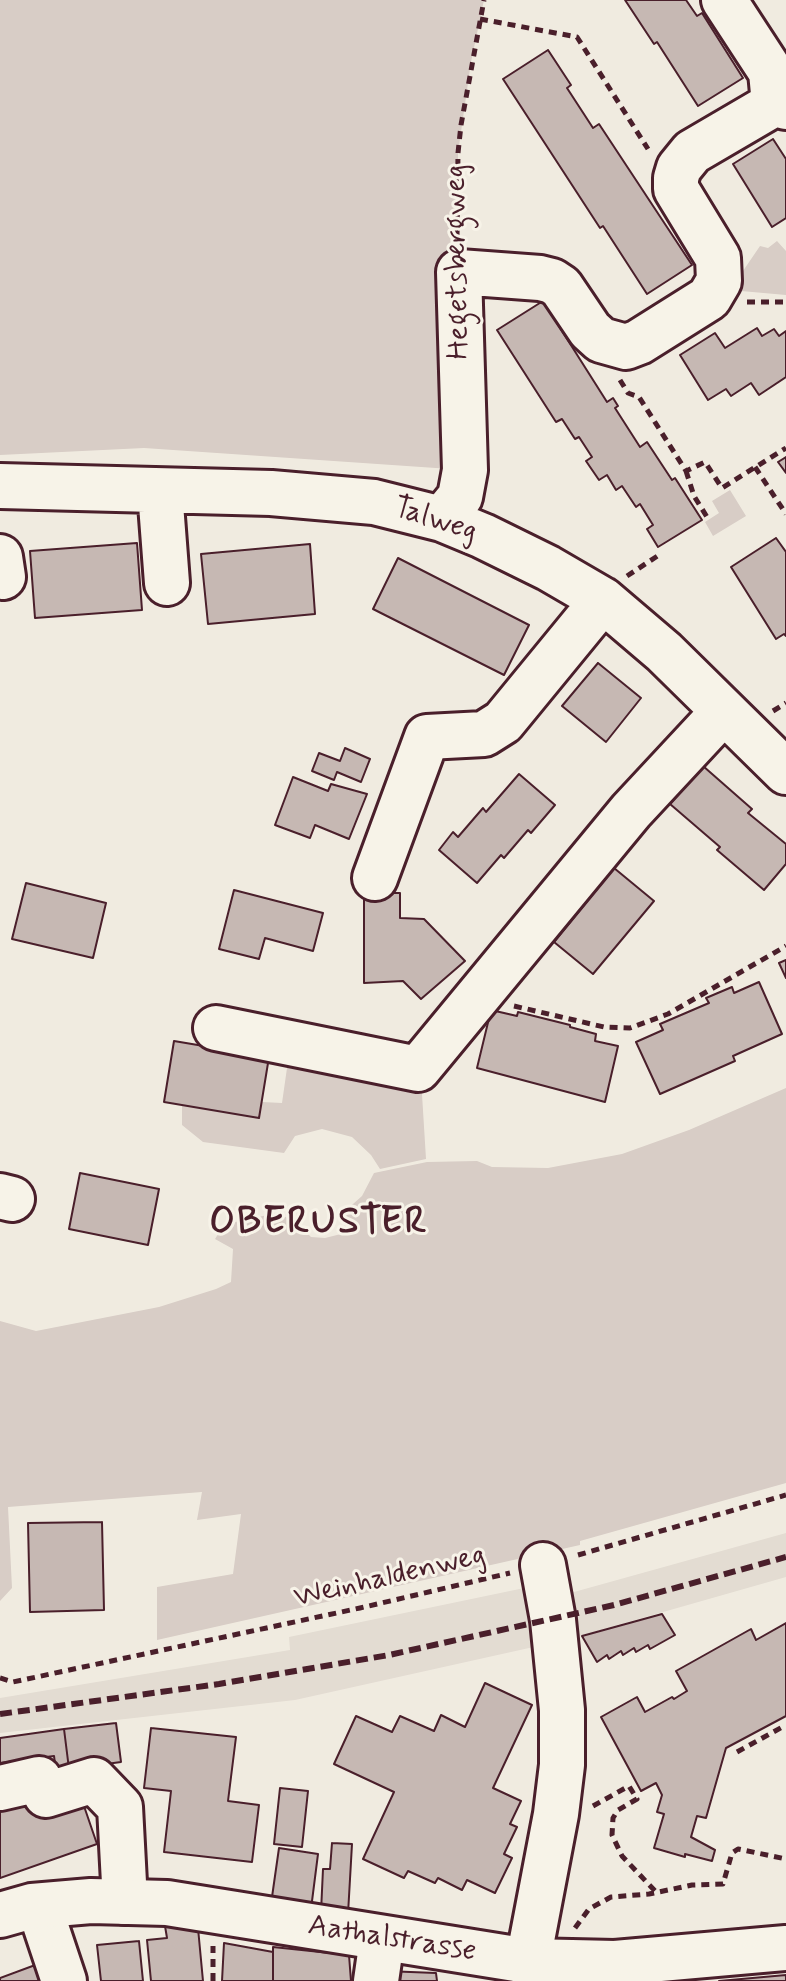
<!DOCTYPE html>
<style>
body{margin:0}
canvas{display:block;background:#f0ebe0}
</style>
<canvas width="786" height="1981"></canvas>
<script>
const g = document.querySelector('canvas').getContext('2d');
g.lineJoin = 'round';
function paint(path, color) { g.fillStyle = color; g.fill(path, 'evenodd'); }
const shape = rows => new Path2D(rows.map(r => 'M' + r).join(''));
function stroke(path, color, width, dash) { g.strokeStyle = color; g.lineWidth = width; g.lineCap = dash ? 'butt' : 'round'; g.setLineDash(dash || []); g.stroke(path); }
function label(font, color, halo, rows, align = 'center') {
  g.font = font + ' Mynerve,sans-serif'; g.lineWidth = 6; g.setLineDash([]); g.textBaseline = 'middle'; g.strokeStyle = halo; g.fillStyle = color; for (const [text, x, y, turn = 0] of rows) {
    g.save(); g.translate(x, y); g.rotate((+turn || 0) * Math.PI / 180); g.textAlign = isNaN(turn) ? turn : align; if (halo) g.strokeText(text, 0, 0); g.fillText(text, 0, 0); g.restore();
  }
}
paint(shape([
 [786,1533,786,1577,565,1640,295,1700,0,1733,0,1698,290,1650,289,1637,553,1582,574,1592]
]), '#e3dcd2');
paint(shape([
 [0,0,484,0,471,62,458,153,457,249,465,470,144,448,0,455],
 [777,241,786,251,786,295,730,290,760,246,768,248],
 [730,490,746,516,713,536,705,522,719,513,712,501],
 [289,1054,421,1078,426,1159,380,1169,371,1155,352,1137,322,1129,295,1136,284,1153,203,1142,182,1125,182,1105,259,1117,262,1102,282,1103],
 [786,1088,786,1483,580,1541,580,1545,157,1640,157,1587,233,1574,241,1514,197,1520,202,1492,8,1507,12,1588,0,1601,0,1321,36,1331,159,1307,216,1289,231,1282,233,1249,215,1239,222,1228,235,1222,277,1213,296,1222,311,1237,325,1238,345,1233,344,1212,362,1196,374,1173,427,1162,477,1161,492,1167,548,1168,622,1154,689,1130]
]), '#d8cdc6');
const building = shape([
 [625,0,686,0,697,16,702,13,743,78,698,106,657,42,654,44,625,0],
 [548,50,571,85,567,88,593,128,599,124,692,265,647,294,603,226,600,228,503,79,548,50],
 [773,139,786,159,786,218,772,227,733,164,773,139],
 [543,301,607,402,613,398,618,406,615,408,640,447,647,442,672,480,675,478,702,520,658,547,647,529,653,525,640,504,636,507,622,486,616,490,607,475,599,480,586,461,592,457,579,437,575,439,562,419,556,422,497,330,543,301],
 [757,328,762,336,774,329,779,336,786,331,786,377,759,395,751,383,731,396,726,389,708,400,680,355,715,333,725,348,757,328],
 [786,457,786,473,778,462,786,457],
 [776,538,786,552,786,636,784,634,776,639,731,567,776,538],
 [137,543,142,610,35,618,30,551,137,543],
 [310,544,315,614,208,624,201,554,310,544],
 [398,558,529,625,504,675,373,609,398,558],
 [598,663,641,698,606,742,562,706,598,663],
 [345,748,370,759,361,782,337,772,334,780,312,771,319,753,340,761,345,748],
 [703,766,752,809,748,813,786,844,786,864,764,890,717,850,720,847,670,804,703,766],
 [519,774,555,805,531,833,528,830,504,858,501,855,477,883,439,850,453,832,458,837,483,808,486,812,519,774],
 [293,777,328,791,331,784,367,794,349,839,315,825,310,838,275,825,293,777],
 [614,868,654,901,593,974,554,942,614,868],
 [26,883,106,903,93,958,12,939,26,883],
 [234,890,323,913,313,951,265,938,259,959,219,949,234,890],
 [364,893,400,893,400,918,424,919,465,961,421,999,403,981,364,983,364,893],
 [786,960,786,978,779,963,786,960],
 [759,982,782,1034,733,1056,735,1061,660,1094,636,1042,663,1030,660,1024,709,1003,706,998,732,987,734,993,759,982],
 [491,1010,517,1016,518,1012,570,1025,570,1027,596,1034,595,1041,618,1046,605,1102,477,1068,491,1010],
 [174,1041,269,1057,259,1118,164,1102,174,1041],
 [80,1173,159,1189,148,1245,69,1229,80,1173],
 [102,1522,104,1610,30,1612,28,1523,102,1522],
 [662,1614,675,1635,650,1649,648,1645,636,1652,634,1648,623,1655,621,1651,609,1659,607,1655,597,1662,582,1636,662,1614],
 [786,1623,786,1716,726,1748,706,1818,697,1816,691,1837,715,1850,712,1861,685,1854,685,1857,654,1848,664,1814,657,1812,662,1795,656,1783,641,1791,601,1717,637,1697,645,1712,672,1697,674,1699,687,1691,676,1671,751,1629,756,1640,786,1623],
 [485,1683,532,1705,493,1788,521,1801,510,1824,517,1827,504,1854,512,1858,495,1893,467,1880,462,1890,438,1878,435,1883,408,1871,404,1878,363,1859,394,1792,334,1764,356,1716,392,1732,400,1716,434,1731,441,1715,465,1727,485,1683],
 [116,1723,121,1762,69,1769,64,1729,116,1723],
 [151,1728,236,1737,228,1801,259,1805,252,1862,164,1852,171,1791,144,1788,151,1728],
 [64,1729,69,1769,56,1771,54,1756,0,1763,0,1738,64,1729],
 [280,1788,308,1791,302,1847,274,1844,280,1788],
 [76,1795,85,1809,97,1844,0,1878,0,1800,76,1795],
 [332,1843,352,1844,348,1914,321,1912,323,1869,330,1869,332,1843],
 [279,1848,318,1854,311,1909,271,1904,279,1848],
 [165,1926,198,1928,203,1981,151,1981,147,1940,167,1938,165,1926],
 [139,1941,143,1981,101,1981,97,1945,139,1941],
 [224,1943,273,1952,273,1981,222,1981,224,1943],
 [273,1947,349,1955,351,1981,273,1981,273,1947],
 [46,1961,53,1981,0,1981,0,1978,46,1961],
 [385,1971,436,1973,437,1981,385,1981,385,1971],
 [786,1975,786,1981,719,1981,786,1975]
]);
paint(building, '#c6b8b3');
stroke(building, '#4a1f2b', 2);
const minor = shape([
 [724,0,771,72,774,104],
 [0,486,271,493,374,502,442,519,483,536,548,568,603,600,664,652,786,772],
 [160,491,167,583],
 [442,519,460,497,465,470,459,272,540,278,552,281,561,287,590,330,601,340,626,347,639,342,709,298,719,281,718,258,676,189,676,178,679,168,692,152,774,104,786,107],
 [0,557,3,577],
 [375,878,427,737,484,734,503,722,603,600],
 [216,1028,418,1069,631,811,724,711],
 [0,1196,12,1199],
 [0,1788,39,1779,46,1795,94,1780,120,1807,125,1902],
 [39,1906,64,1981],
 [376,1981,382,1939],
 [537,1981,528,1961,556,1814,562,1765,562,1710,553,1620,543,1565]
]);
const major = shape([
 [0,1915,32,1906,91,1901,167,1903,528,1961,615,1963,786,1948]
]);
stroke(minor, '#4a1f2b', 50);
stroke(major, '#4a1f2b', 50);
stroke(shape([
 [480,19,577,37,648,149],
 [457,237,458,153,461,125,484,0],
 [747,302,786,302],
 [620,380,628,393,639,397,686,471,705,462,722,488,786,448],
 [755,467,786,514],
 [686,471,694,496,707,517],
 [627,576,659,555],
 [773,711,786,703],
 [514,1006,604,1027,630,1028,668,1014,786,946],
 [578,1555,786,1495],
 [0,1678,13,1682,360,1608,510,1573],
 [737,1752,786,1725],
 [593,1806,629,1786,637,1799,618,1810,613,1818,612,1835,622,1856,656,1892],
 [575,1928,589,1909,611,1897,649,1894,692,1885,723,1884,732,1853,738,1849,786,1859],
 [213,1981,213,1946]
]), '#4a1f2b', 5, [8, 6]);
stroke(minor, '#f7f3e8', 44);
stroke(major, '#f7f3e8', 44);
stroke(shape([
 [0,1714,219,1684,389,1655,614,1605,786,1557]
]), '#4a1f2b', 6, [12, 6]);
label('30px', '#4a1f2b', '#f7f3e8', [
 ["Hegetsbergweg",459,262,-91],
 ["Talweg",435,521,18],
 ["Weinhaldenweg",390,1578,-13],
 ["Aathalstrasse",392,1940,9]
]);
g.letterSpacing = '2px';
label('bold 38px', '#4a1f2b', '#f7f3e8', [
 ["OBERUSTER",319,1224]
]);
g.letterSpacing = '0px';
</script>
